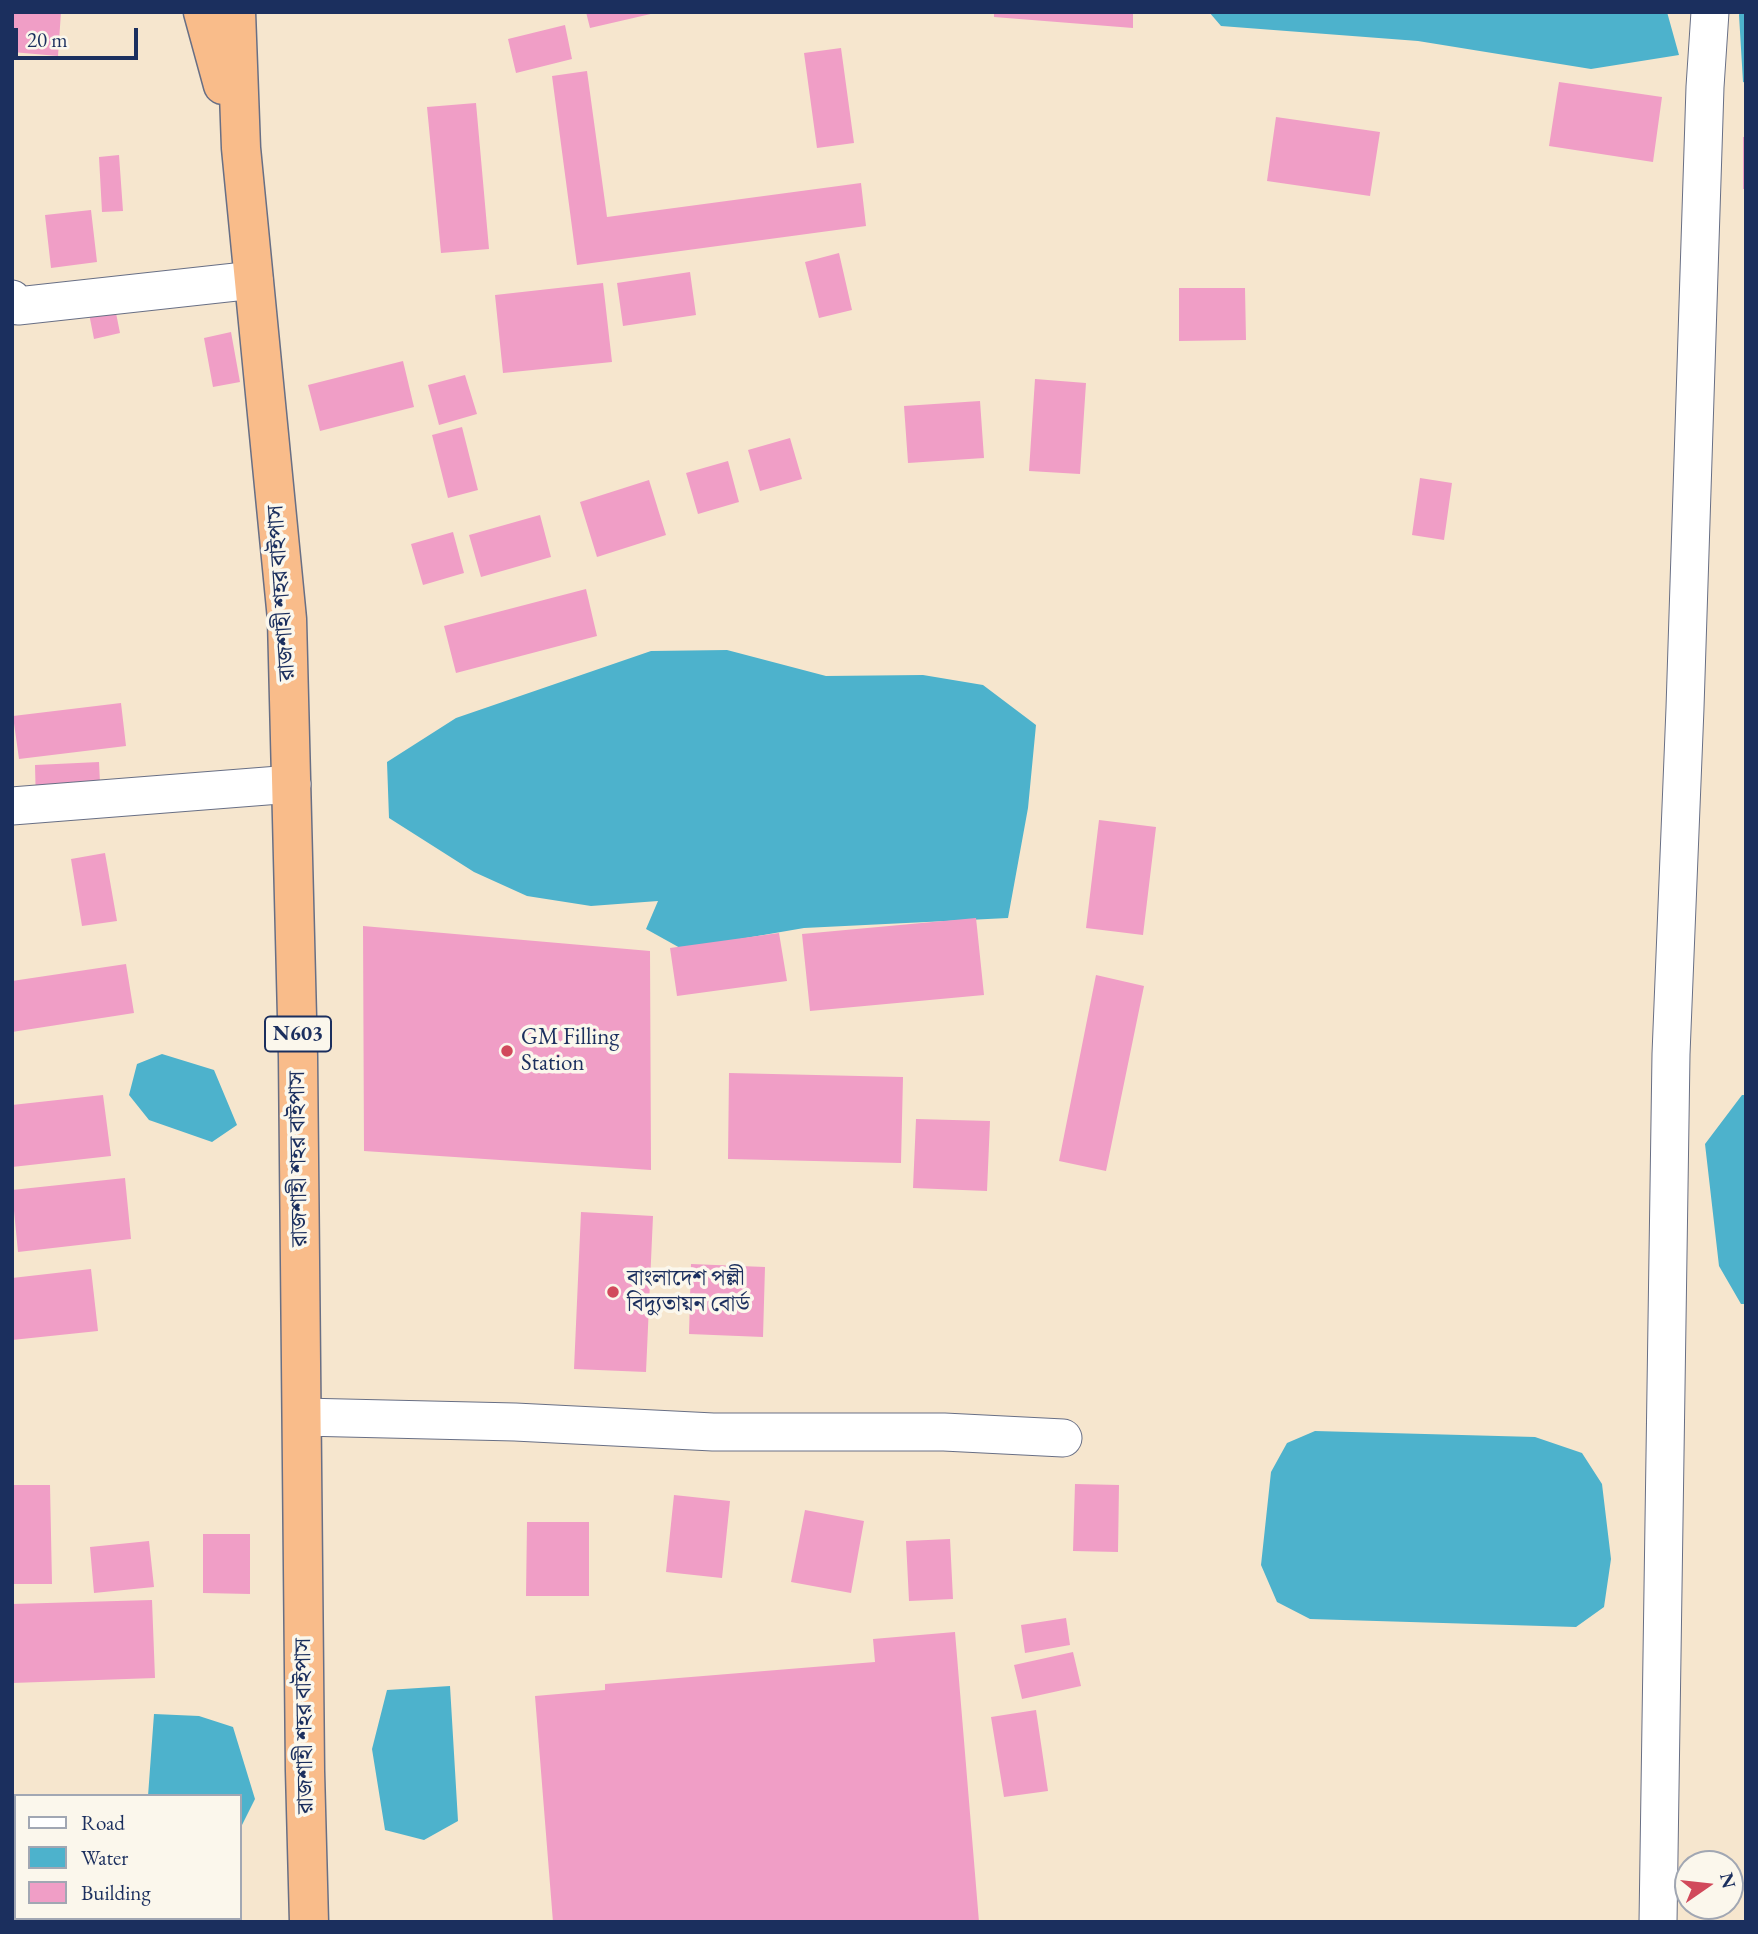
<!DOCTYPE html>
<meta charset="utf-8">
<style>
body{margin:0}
#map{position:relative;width:1758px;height:1934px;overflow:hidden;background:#f6e6ce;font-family:"EB Garamond",serif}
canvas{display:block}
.frame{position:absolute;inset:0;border:14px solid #1b2f5e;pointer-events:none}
.legend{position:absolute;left:14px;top:1794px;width:228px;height:126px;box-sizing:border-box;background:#fbf7ec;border:2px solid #a1a7b3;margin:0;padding:9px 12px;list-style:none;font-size:21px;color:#1b2f5e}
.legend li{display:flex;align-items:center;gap:14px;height:35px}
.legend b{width:35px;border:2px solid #a1a7b3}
.north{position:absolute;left:1674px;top:1850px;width:70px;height:70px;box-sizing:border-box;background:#fbf7ec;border:2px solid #a1a7b3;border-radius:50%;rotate:76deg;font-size:19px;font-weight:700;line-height:28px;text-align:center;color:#1b2f5e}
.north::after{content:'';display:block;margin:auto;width:24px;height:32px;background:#d1495b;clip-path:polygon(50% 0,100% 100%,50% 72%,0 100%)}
.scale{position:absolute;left:14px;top:28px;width:124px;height:32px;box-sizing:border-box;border:4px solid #1b2f5e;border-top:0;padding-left:9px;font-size:21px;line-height:24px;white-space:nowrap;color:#1b2f5e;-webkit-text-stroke:5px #fbf7ec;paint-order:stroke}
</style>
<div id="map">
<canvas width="1758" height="1934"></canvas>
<div class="frame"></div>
<ul class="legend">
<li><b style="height:9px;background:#fff"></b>Road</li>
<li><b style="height:19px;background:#4db2cc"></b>Water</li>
<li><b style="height:19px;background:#f09ec6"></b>Building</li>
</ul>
<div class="north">N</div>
<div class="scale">20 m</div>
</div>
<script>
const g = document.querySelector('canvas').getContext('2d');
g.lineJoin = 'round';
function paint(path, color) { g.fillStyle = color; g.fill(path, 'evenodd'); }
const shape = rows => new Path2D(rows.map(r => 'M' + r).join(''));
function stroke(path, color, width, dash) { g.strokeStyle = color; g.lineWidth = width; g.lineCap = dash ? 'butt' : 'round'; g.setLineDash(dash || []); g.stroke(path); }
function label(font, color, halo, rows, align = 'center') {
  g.font = font + ' "EB Garamond","Noto Serif Bengali",serif'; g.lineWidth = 7; g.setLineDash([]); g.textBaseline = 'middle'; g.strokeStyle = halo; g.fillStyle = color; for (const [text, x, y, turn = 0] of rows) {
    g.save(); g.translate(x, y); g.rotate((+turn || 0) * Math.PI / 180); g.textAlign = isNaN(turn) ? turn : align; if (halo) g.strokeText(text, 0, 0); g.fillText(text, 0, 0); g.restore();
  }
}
paint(shape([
 [1209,12,1667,12,1679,55,1591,69,1418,41,1221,26],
 [1740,12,1746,12,1746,83,1743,82,1739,15],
 [727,650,826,676,923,675,983,685,1036,725,1028,808,1008,918,804,928,682,949,646,929,658,901,591,906,527,896,474,872,389,818,387,762,456,718,651,651],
 [162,1054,214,1070,237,1125,212,1142,149,1120,129,1095,137,1064],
 [1742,1095,1746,1095,1746,1304,1741,1304,1719,1266,1705,1144],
 [1315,1431,1535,1437,1582,1453,1602,1484,1611,1559,1604,1607,1576,1627,1310,1619,1277,1602,1261,1565,1271,1472,1287,1443],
 [450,1686,458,1821,424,1840,385,1830,372,1749,387,1690],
 [154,1714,199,1716,233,1727,255,1799,240,1829,240,1796,148,1796]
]), '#4db2cc');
paint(shape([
 [12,12,61,12,58,56,12,52],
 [586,12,655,12,655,13,590,28],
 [994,12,1133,12,1133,28,994,17],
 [565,25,572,59,516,73,508,39],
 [841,48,854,143,817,148,804,53],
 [587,71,607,217,861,183,866,226,577,265,552,76],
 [1559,82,1662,97,1653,162,1549,146],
 [476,103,489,249,441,253,427,107],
 [1276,117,1380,132,1370,196,1267,181],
 [1743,137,1746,137,1746,189,1743,189],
 [119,155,123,211,102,212,99,157],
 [91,210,97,262,51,268,45,215],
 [839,253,852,310,819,318,805,262],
 [690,272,696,315,623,326,617,283],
 [109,278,120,333,94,339,83,283],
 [603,283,612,362,503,373,495,295],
 [1179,288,1245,288,1246,340,1179,341],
 [231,332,240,382,213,387,204,338],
 [403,361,414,407,320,431,308,385],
 [465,375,477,414,439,425,428,385],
 [1035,379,1086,383,1080,474,1029,471],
 [980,401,984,458,908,463,904,406],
 [462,427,478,490,448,498,432,435],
 [790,438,802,479,760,491,748,450],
 [728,461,739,502,698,514,686,473],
 [1420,478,1452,483,1444,540,1412,535],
 [649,480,666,535,597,557,580,502],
 [540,515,551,557,481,577,469,535],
 [453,532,464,573,423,585,411,544],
 [586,589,597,636,456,673,444,626],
 [121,703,126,746,19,759,13,716],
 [99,762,101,804,36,806,35,765],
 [1099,820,1156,827,1143,935,1086,928],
 [105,853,117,921,82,926,71,859],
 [976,918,984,995,810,1011,802,934],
 [363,926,650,951,651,1170,364,1151],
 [779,933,787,981,677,996,670,948],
 [126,964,134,1013,12,1032,12,981],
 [1096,975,1144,986,1106,1171,1059,1161],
 [729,1073,903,1077,901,1163,728,1159],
 [103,1095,111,1156,12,1167,12,1105],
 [916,1119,990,1121,987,1191,913,1188],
 [125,1178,131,1239,18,1252,12,1190],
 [581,1212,653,1216,646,1372,574,1369],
 [691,1264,765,1267,763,1337,689,1334],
 [91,1269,98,1331,12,1340,12,1278],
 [1075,1484,1119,1485,1118,1552,1073,1551],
 [12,1485,50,1485,52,1584,12,1584],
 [674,1495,730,1501,722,1578,666,1572],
 [805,1510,864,1521,851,1593,791,1582],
 [527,1522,589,1522,589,1596,526,1596],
 [203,1534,250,1534,250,1594,203,1593],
 [950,1539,953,1599,909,1601,906,1541],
 [149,1541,154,1587,94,1593,90,1547],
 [152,1600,155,1678,12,1683,12,1604],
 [1066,1618,1070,1645,1025,1653,1021,1625],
 [955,1632,979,1922,553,1922,535,1696,605,1690,605,1684,875,1662,873,1639],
 [1073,1652,1081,1686,1022,1699,1014,1665],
 [1036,1710,1048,1791,1004,1797,991,1717]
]), '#f09ec6');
const minor = shape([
 [12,299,18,306,254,280],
 [12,806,292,784],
 [302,1417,515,1422,713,1432,944,1432,1063,1438],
 [1658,1922,1671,1054,1685,708,1705,87,1710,12]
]);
const trunk = shape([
 [203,12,223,85],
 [236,12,241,148,287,619,298,1057,305,1771,309,1922]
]);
stroke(minor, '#686f85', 39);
stroke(trunk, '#686f85', 41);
stroke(minor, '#fff', 37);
stroke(trunk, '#f9bc8a', 38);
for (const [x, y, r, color] of [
 [507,1051,7,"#d1495b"],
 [613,1292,7,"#d1495b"]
]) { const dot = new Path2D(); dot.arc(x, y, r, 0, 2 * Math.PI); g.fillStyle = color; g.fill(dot); stroke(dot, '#fbf7ec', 2.5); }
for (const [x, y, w] of [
 [298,1034,66]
]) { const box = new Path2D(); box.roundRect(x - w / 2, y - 17.5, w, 35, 5); g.fillStyle = '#fbf7ec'; g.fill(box); stroke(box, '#1b2f5e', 2); }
label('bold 21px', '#1b2f5e', null, [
 ["N603",298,1034]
]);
label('23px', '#1b2f5e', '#fbf7ec', [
 ["রাজশাহী শহর বাইপাস",282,593,-94],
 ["রাজশাহী শহর বাইপাস",299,1159,-91],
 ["রাজশাহী শহর বাইপাস",305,1726,-91]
]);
label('23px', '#1b2f5e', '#fbf7ec', [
 ["GM Filling",521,1038],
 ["Station",521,1064],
 ["বাংলাদেশ পল্লী",627,1279],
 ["বিদ্যুতায়ন বোর্ড",627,1305]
], 'left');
</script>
